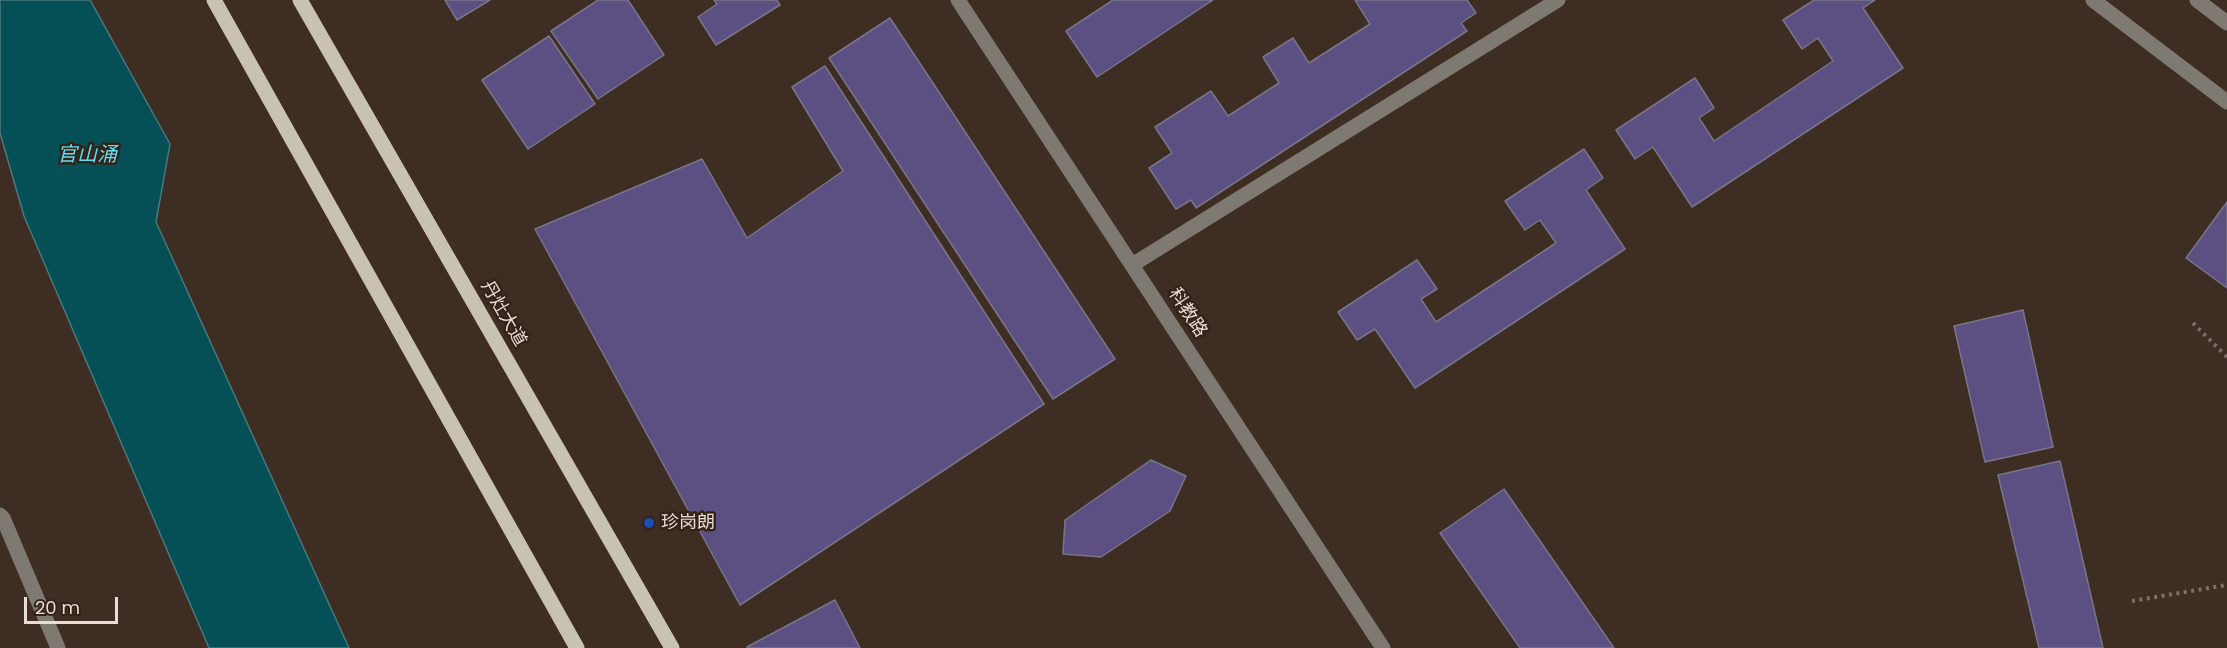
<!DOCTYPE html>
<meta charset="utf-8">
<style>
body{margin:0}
#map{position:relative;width:2227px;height:648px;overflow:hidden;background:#3e2d23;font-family:Poppins,sans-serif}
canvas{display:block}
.scale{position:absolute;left:24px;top:597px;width:94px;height:27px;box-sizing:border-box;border:3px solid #e8dcd6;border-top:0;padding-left:8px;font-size:18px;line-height:21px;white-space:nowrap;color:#e8dcd6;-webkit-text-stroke:4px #342319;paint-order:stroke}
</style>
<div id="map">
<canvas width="2227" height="648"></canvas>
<div class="scale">20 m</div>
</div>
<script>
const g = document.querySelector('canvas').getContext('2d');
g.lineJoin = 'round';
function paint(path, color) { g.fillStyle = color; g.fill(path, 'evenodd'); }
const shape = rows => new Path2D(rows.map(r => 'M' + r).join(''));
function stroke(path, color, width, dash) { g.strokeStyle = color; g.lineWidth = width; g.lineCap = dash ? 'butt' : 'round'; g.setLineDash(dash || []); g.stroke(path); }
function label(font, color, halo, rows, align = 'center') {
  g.font = font + ' Poppins,"Noto Sans SC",sans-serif'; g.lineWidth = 5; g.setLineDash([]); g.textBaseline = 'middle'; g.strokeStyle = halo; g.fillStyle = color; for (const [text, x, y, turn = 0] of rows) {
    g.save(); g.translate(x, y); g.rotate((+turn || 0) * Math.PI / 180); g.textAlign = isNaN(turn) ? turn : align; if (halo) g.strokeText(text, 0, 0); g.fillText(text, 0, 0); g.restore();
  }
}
const water = shape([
 [0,0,90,0,170,144,156,222,349,648,209,648,24,216,0,133,0,0]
]);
paint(water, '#054f57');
stroke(water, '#49797d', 1.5);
const building = shape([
 [445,0,490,0,457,20,445,0],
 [598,0,628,0,664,55,598,99,551,31,598,0],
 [714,0,777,0,780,5,716,45,698,17,717,4,714,0],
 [1113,0,1213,0,1097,77,1066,31,1113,0],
 [1355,0,1467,0,1476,13,1461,23,1467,31,1196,208,1191,200,1176,209,1149,168,1172,153,1155,127,1211,91,1228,116,1279,83,1263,57,1293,38,1309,63,1370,24,1355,0],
 [1814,0,1875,0,1863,8,1903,68,1692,207,1653,147,1635,159,1616,130,1695,78,1714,108,1699,118,1714,141,1833,61,1818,38,1802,49,1783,20,1814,0],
 [890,18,1115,359,1053,399,829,58,890,18],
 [549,36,595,104,528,149,482,80,549,36],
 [825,66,1044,404,740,605,535,229,702,159,747,238,843,171,792,87,825,66],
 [1584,149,1603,178,1586,190,1625,249,1415,388,1375,329,1357,340,1338,312,1417,260,1437,289,1421,299,1436,322,1556,243,1540,220,1525,230,1505,201,1584,149],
 [2227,202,2227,288,2186,258,2227,202],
 [2023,310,2053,447,1985,462,1954,326,2023,310],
 [1151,460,1186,476,1170,511,1101,557,1063,554,1065,520,1151,460],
 [2060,461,2103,648,2039,648,1998,475,2060,461],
 [1504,489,1614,648,1520,648,1440,533,1504,489],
 [835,600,860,648,748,648,747,647,835,600]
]);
paint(building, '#5c4f82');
stroke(building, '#797589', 1.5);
stroke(shape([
 [2193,323,2227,357],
 [2132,601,2227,585]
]), '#7e6f66', 4, [3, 4.5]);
stroke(shape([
 [958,0,1383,648],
 [2093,0,2227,102],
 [2197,0,2227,23],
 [1132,265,1558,0],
 [0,515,3,518,58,648]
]), '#7e7a71', 15);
stroke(shape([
 [214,0,577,648],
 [300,0,672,648]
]), '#cac2b0', 15);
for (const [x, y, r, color] of [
 [649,523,6,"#1a4fb4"]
]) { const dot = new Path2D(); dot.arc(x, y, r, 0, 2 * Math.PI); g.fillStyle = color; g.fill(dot); stroke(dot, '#342319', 2); }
label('18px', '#e8dcd6', '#342319', [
 ["科教路",1187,313,57],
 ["丹灶大道",503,314,60]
]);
label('18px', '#e8dcd6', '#342319', [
 ["珍岗朗",661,523]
], 'left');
label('italic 20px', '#60dded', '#342319', [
 ["官山涌",87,156]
]);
</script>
